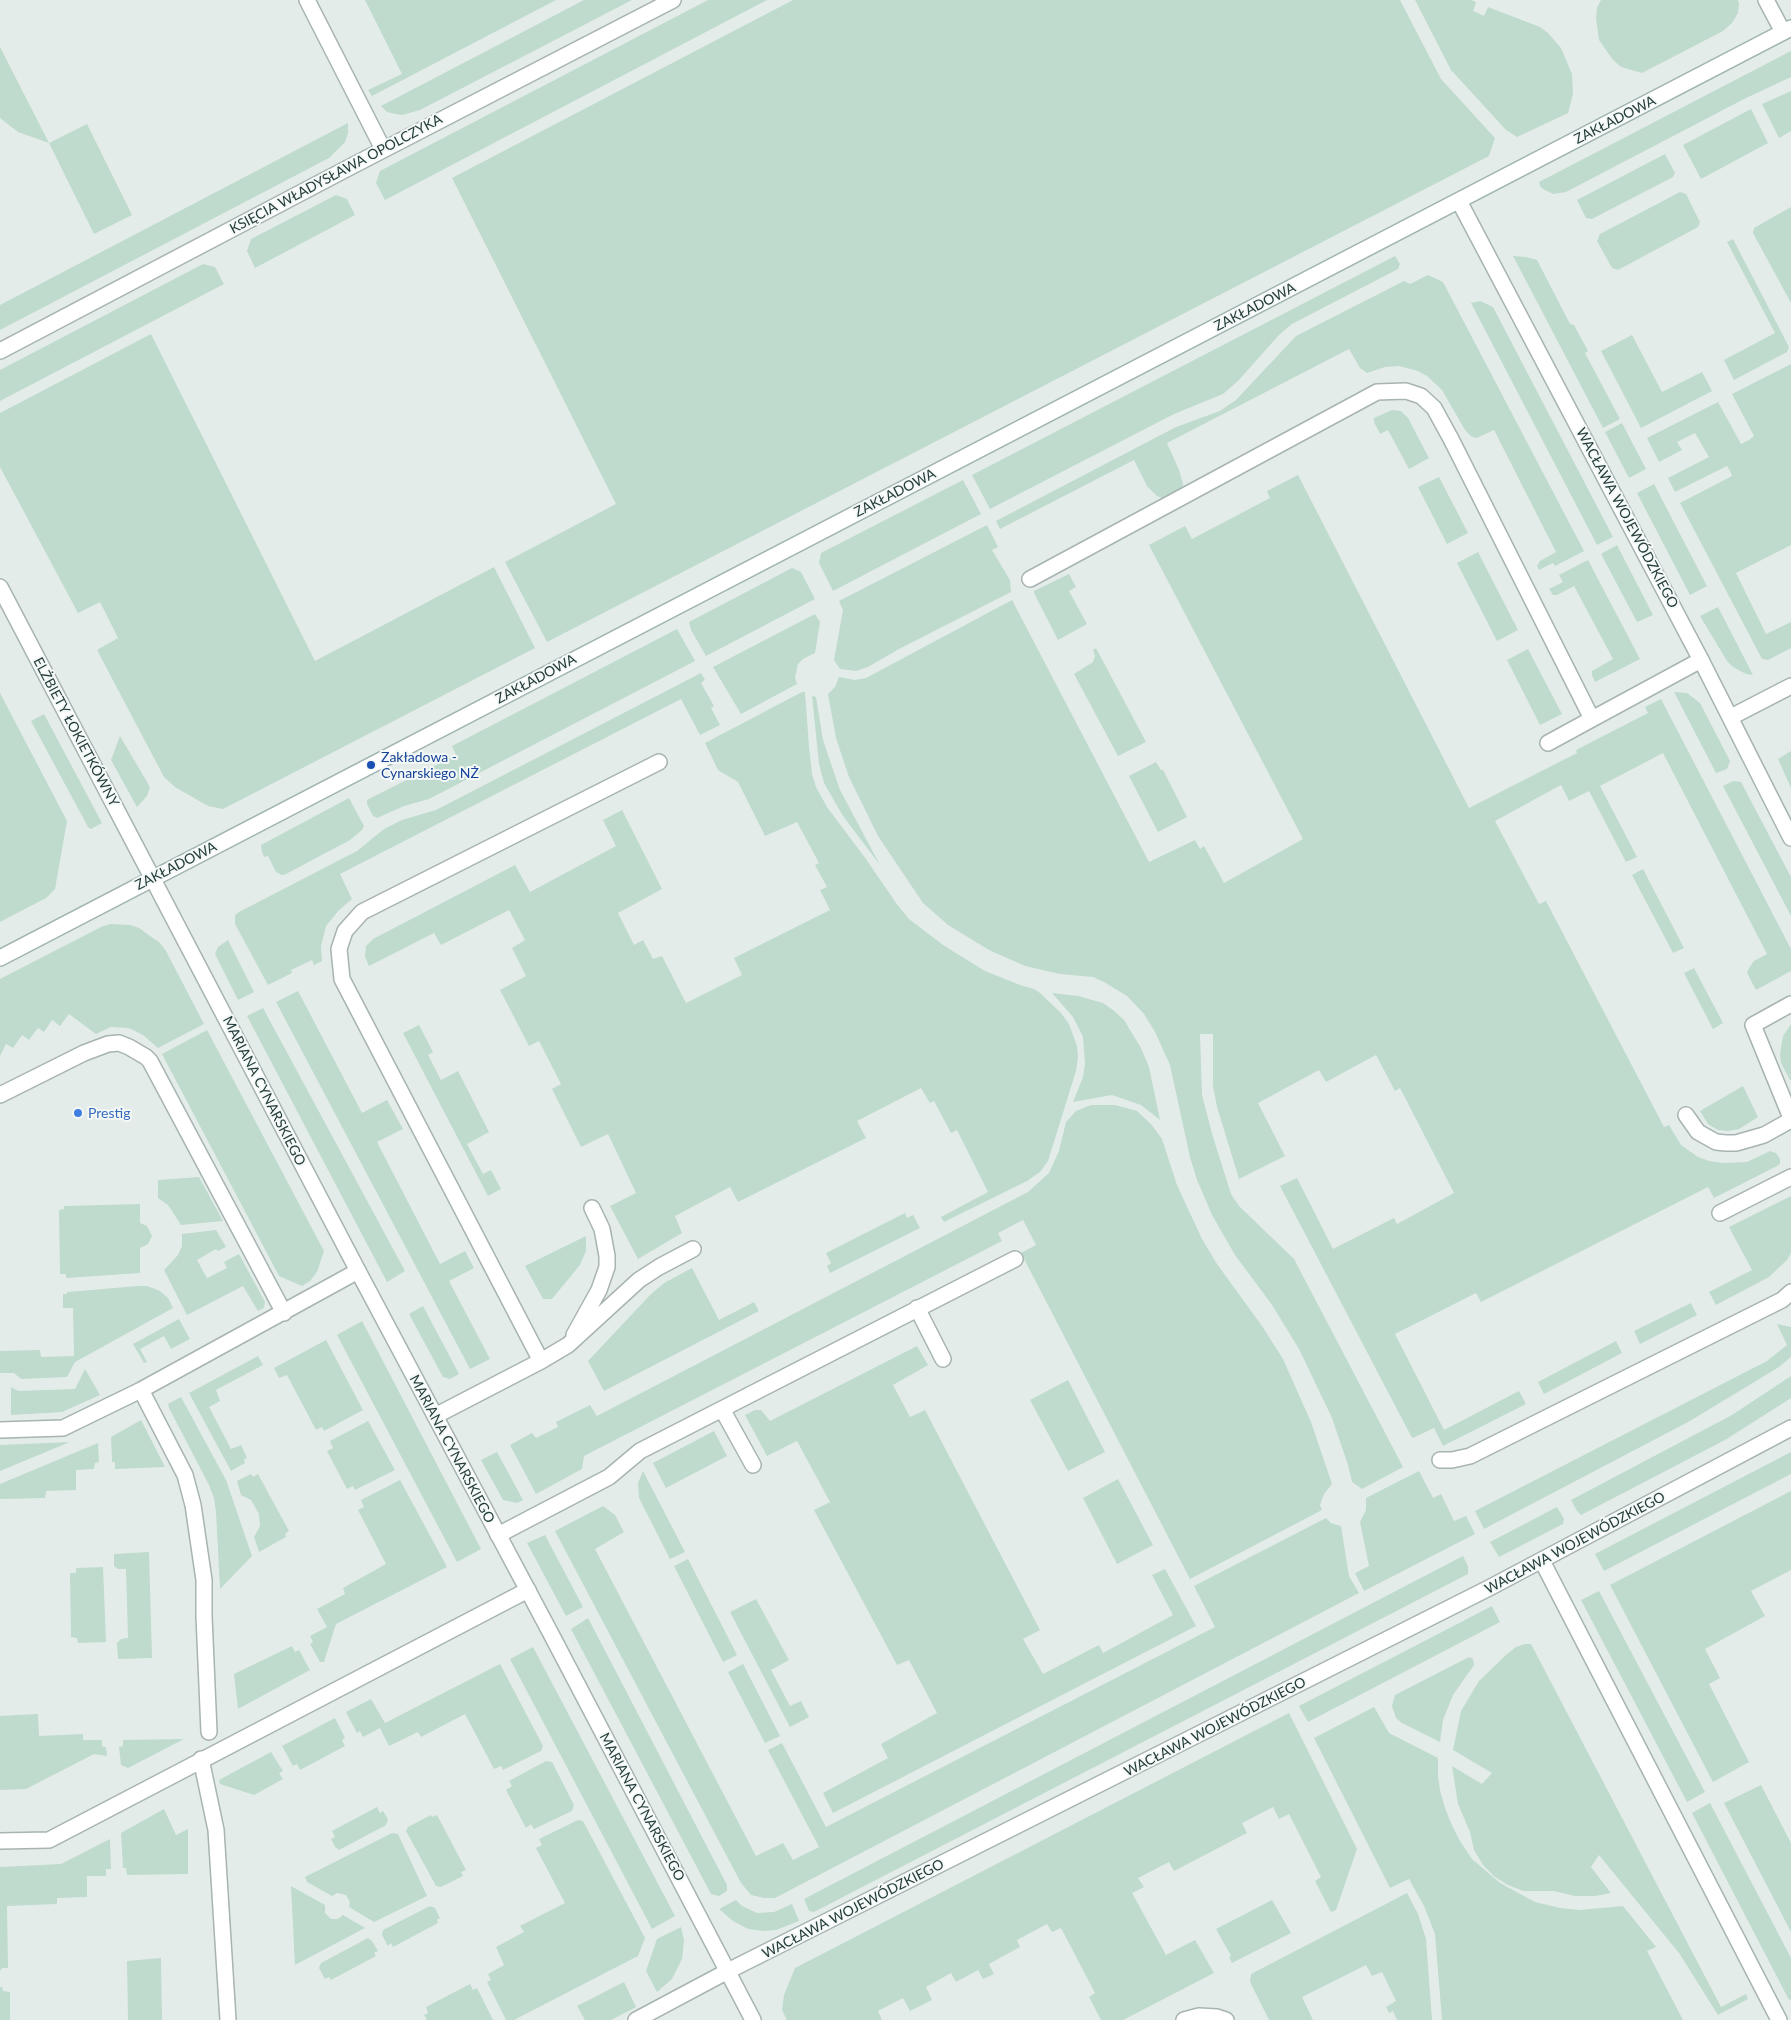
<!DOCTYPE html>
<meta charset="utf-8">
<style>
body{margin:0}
canvas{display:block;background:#e4ecea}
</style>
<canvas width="1791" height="2020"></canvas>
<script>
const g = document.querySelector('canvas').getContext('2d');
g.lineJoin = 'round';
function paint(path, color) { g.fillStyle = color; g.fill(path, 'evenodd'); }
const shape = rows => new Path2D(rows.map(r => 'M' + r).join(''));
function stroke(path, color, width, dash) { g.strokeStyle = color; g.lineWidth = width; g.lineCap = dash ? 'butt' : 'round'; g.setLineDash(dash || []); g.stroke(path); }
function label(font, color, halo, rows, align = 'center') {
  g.font = font + ' Lato,sans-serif'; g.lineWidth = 4; g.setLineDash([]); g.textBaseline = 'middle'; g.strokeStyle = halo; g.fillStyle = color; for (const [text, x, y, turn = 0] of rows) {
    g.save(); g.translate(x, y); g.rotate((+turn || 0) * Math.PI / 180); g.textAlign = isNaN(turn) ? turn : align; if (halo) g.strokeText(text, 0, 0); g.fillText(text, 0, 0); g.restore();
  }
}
paint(shape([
 [365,0,556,0,372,96,368,90,402,74],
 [584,0,632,0,420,110,402,115,396,114,387,112,381,106],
 [708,0,767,0,385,200,376,183,380,171],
 [793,0,1400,0,1441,79,1495,138,1489,156,547,642,505,562,616,504,452,178],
 [1415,0,1471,0,1476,2,1473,11,1484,16,1488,7,1540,27,1548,33,1561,48,1572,74,1573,94,1568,113,1517,137,1506,130,1451,70],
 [1601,0,1738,0,1739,4,1738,13,1732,23,1723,31,1642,73,1621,67,1613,60,1599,40,1596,18,1597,8],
 [0,47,49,143,87,124,132,215,94,234,49,143,18,132,0,118],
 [1791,51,1791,77,1746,98,1566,192,1553,194,1543,189,1540,186,1539,182],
 [1791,91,1791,131,1779,138,1762,104],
 [1751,109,1768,143,1701,179,1683,145],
 [348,123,348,133,345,142,329,158,0,330,0,305],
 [1665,154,1675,173,1673,177,1592,219,1586,218,1577,200],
 [1680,192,1686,194,1700,222,1698,227,1618,270,1612,268,1597,241,1600,234],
 [336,195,347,199,355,215,255,268,247,251,251,239],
 [1791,207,1791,303,1753,233,1754,228],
 [1733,239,1789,347,1787,352,1734,380,1724,360,1775,333,1727,242],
 [1395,256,1400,264,1398,269,1292,324,1279,335,1238,381,1223,394,1174,414,990,509,972,475],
 [1513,256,1526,257,1537,260,1570,324,1574,325,1588,351,1585,353,1620,419,1603,428],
 [203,264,215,267,224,284,0,401,0,370],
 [1428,275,1443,282,1584,551,1555,566,1553,563,1539,570,1537,566,1540,561,1556,552,1494,430,1477,438,1472,437,1465,430,1442,390,1427,376,1418,371,1399,366,1385,367,1367,373,1360,368,1349,349,1167,443,1179,470,1183,484,1182,489,1165,499,1157,496,1147,486,1134,460,1000,529,996,521,1176,427,1220,411,1236,400,1296,336,1404,281,1410,284],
 [1480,301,1493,307,1613,537,1597,545,1471,303],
 [151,334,315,661,494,567,535,648,223,809,208,806,175,787,164,777,97,650,118,638,100,602,78,613,0,467,0,413],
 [1632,335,1662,392,1702,372,1712,391,1641,428,1601,351],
 [1791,364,1791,545,1736,573,1766,634,1791,622,1791,648,1768,660,1762,659,1680,503,1732,476,1730,471,1727,466,1675,492,1668,478,1709,457,1695,433,1677,442,1682,450,1659,462,1647,438,1718,402,1741,444,1749,440,1754,436,1732,394],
 [1392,410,1401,411,1408,418,1429,458,1409,469,1388,430,1380,434,1374,422,1374,418],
 [1622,423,1646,469,1629,478,1605,432],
 [1298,475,1469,808,1577,753,1576,750,1648,713,1645,707,1661,699,1791,949,1791,971,1756,990,1747,973,1749,968,1754,961,1767,954,1663,753,1600,786,1637,857,1626,862,1589,791,1569,801,1561,785,1495,821,1539,904,1546,901,1664,1127,1669,1125,1681,1145,1698,1157,1709,1161,1723,1163,1747,1162,1770,1151,1776,1153,1780,1159,1780,1164,1777,1166,1714,1198,1708,1187,1481,1302,1476,1293,1395,1334,1444,1430,1519,1391,1526,1404,1443,1446,1434,1428,1413,1438,1411,1436,1280,1186,1297,1178,1333,1249,1394,1218,1397,1224,1454,1193,1400,1088,1395,1091,1376,1055,1326,1082,1319,1070,1258,1103,1285,1156,1239,1179,1217,1107,1213,1086,1213,1034,1200,1034,1202,1095,1213,1137,1231,1194,1239,1206,1294,1259,1403,1467,1362,1489,1352,1482,1348,1465,1332,1418,1299,1349,1272,1305,1235,1255,1212,1215,1197,1180,1190,1157,1170,1065,1155,1032,1144,1014,1127,996,1104,982,1093,977,1060,974,1025,966,989,950,948,925,923,903,878,836,849,777,836,738,828,694,835,687,839,677,855,680,866,678,1012,600,1149,862,1195,840,1200,849,1204,846,1224,883,1303,839,1149,545,1185,526,1192,539,1270,498,1267,491],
 [1439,477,1468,533,1447,544,1418,487],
 [963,480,981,514,833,591,819,563,821,553],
 [1654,484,1707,586,1690,595,1637,493],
 [987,525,998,547,992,550,1010,580,1011,592,899,649,868,667,856,671,840,669,834,660,843,610,839,601],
 [1617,545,1653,615,1637,622,1601,554],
 [1478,552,1518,630,1497,641,1457,563],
 [1588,560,1640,659,1595,682,1592,675,1592,671,1613,659,1574,586,1557,595,1553,595,1549,589,1563,582,1559,575],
 [792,568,801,572,815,599,706,656,691,630,689,622],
 [1069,574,1076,587,1069,591,1087,624,1058,640,1034,593,1034,591],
 [1718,607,1753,675,1746,674,1733,667,1727,661,1700,616],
 [815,614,820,622,815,653,803,659,798,664,795,678,797,684,741,714,713,667],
 [677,629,695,661,429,799,404,806,377,818,373,816,367,804,367,800,456,755,452,746],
 [1096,648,1146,742,1118,756,1074,674,1093,662,1095,656,1093,650],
 [1528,649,1562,714,1540,725,1507,660],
 [701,673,705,680,701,683,714,706,711,708,720,725,700,735,681,699,340,874,352,899,339,910,326,926,321,946,322,961,314,965,312,960,291,970,292,973,268,985,235,924,235,915,239,912,357,851,384,829,402,820,436,810],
 [802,692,805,692,809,747,812,774,816,787,827,807,866,859,896,903,909,919,943,945,985,971,1020,985,1034,989,1040,993,1061,1013,1069,1024,1077,1046,1078,1057,1076,1071,1048,1161,1040,1172,1027,1181,944,1222,941,1217,988,1192,957,1130,951,1133,934,1101,930,1103,921,1088,857,1121,866,1138,738,1202,730,1187,675,1216,682,1233,638,1259,610,1206,636,1193,608,1134,581,1147,552,1089,561,1084,539,1041,529,1046,500,990,526,976,512,948,525,940,509,910,441,945,434,933,369,966,365,957,366,946,373,939,515,865,530,892,616,846,603,820,622,810,662,889,618,913,634,945,643,940,653,959,662,956,686,1003,742,975,734,958,830,910,820,890,827,887,815,865,819,863,797,822,765,836,738,782,718,770,705,743],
 [1674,692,1687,693,1700,703,1730,761,1727,769,1716,773],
 [0,693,67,821,55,889,46,898,0,922],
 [812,696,816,697,823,740,840,790,880,865,843,816,824,783,819,764],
 [44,714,102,823,91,829,88,827,31,721],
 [120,736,150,787,147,796,137,807,111,760],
 [1791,751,1791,788,1778,759],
 [1156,762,1161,770,1163,770,1187,817,1158,832,1129,776],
 [1733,781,1741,782,1791,877,1791,916,1723,786],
 [349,798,364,826,362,830,350,840,286,874,282,875,276,872,268,856,264,857,262,852,261,845],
 [1643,869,1684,948,1673,953,1632,875],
 [110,924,130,925,139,928,160,943,166,951,204,1024,158,1048,143,1035,129,1028,111,1027,96,1034,69,1014,60,1026,52,1020,44,1032,38,1028,29,1040,22,1035,13,1048,6,1044,0,1056,0,979,101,927],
 [228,940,254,992,238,1000,215,954,218,947],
 [1694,968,1723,1023,1713,1029,1684,973],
 [298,991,362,1113,387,1100,403,1129,377,1142,440,1264,465,1251,474,1268,449,1281,490,1359,470,1369,276,1002],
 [1052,993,1078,996,1103,1003,1113,1010,1124,1020,1141,1048,1149,1067,1160,1120,1141,1105,1112,1095,1073,1102,1083,1077,1085,1064,1083,1037,1073,1017],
 [263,1008,405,1271,387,1282,247,1016],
 [1791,1024,1791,1080,1790,1080,1781,1063,1780,1054,1783,1036],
 [419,1025,433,1052,428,1055,441,1080,458,1071,489,1132,467,1144,483,1174,491,1170,501,1189,488,1196,403,1033],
 [207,1030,324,1251,317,1272,310,1281,302,1286,279,1276,162,1054],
 [1743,1086,1758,1117,1739,1129,1728,1131,1718,1130,1708,1124,1700,1111],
 [1091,1105,1115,1105,1137,1111,1151,1124,1162,1139,1177,1185,1202,1239,1217,1264,1262,1326,1283,1359,1311,1422,1332,1484,1324,1494,1320,1505,1322,1510,1190,1579,1021,1253,1036,1245,1023,1220,998,1233,1002,1241,584,1456,582,1469,536,1494,510,1445,532,1433,536,1438,558,1427,556,1422,590,1405,597,1416,1028,1192,1049,1173,1059,1151,1066,1122,1076,1111],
 [199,1177,223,1221,181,1225,168,1205,158,1198,158,1180],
 [1791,1196,1791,1253,1787,1260,1769,1277,1716,1305,1709,1292,1752,1270,1729,1227],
 [140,1204,140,1223,147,1226,152,1236,148,1244,140,1248,140,1273,66,1278,66,1274,60,1274,59,1210,64,1209,64,1206],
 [905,1213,907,1218,913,1215,920,1228,830,1273,827,1266,831,1263,826,1253],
 [216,1230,226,1247,218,1251,216,1249,197,1260,207,1278,227,1268,224,1262,239,1254,265,1302,264,1308,258,1311,243,1286,187,1315,164,1270,178,1255,182,1246,182,1234],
 [586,1236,586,1251,580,1265,552,1299,543,1299,525,1266],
 [692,1268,719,1320,754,1302,759,1311,604,1391,588,1361,651,1294,664,1283],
 [138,1286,147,1286,160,1291,168,1298,173,1308,75,1362,67,1377,21,1379,14,1373,0,1373,0,1351,40,1350,41,1357,74,1356,73,1308,63,1308,63,1294,67,1294,67,1292],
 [1691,1303,1697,1315,1640,1344,1634,1331],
 [423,1306,459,1374,450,1379,443,1377,409,1314],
 [179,1319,190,1339,171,1349,164,1336,140,1349,147,1362,144,1363,133,1344],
 [362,1321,481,1549,457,1562,337,1335],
 [1777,1324,1791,1327,1791,1357,1779,1367,1690,1421,1484,1529,1475,1511,1767,1361,1787,1345],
 [326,1340,363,1410,324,1431,322,1427,316,1430,287,1375,279,1378,274,1368],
 [1616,1341,1622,1353,1544,1394,1538,1382],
 [917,1346,928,1365,893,1385,910,1417,925,1410,1040,1630,1023,1639,1043,1674,1099,1645,1103,1653,1173,1615,1152,1575,1165,1569,1196,1626,833,1813,823,1793,888,1758,881,1744,937,1713,909,1660,897,1665,814,1510,830,1502,797,1441,767,1456,745,1415,755,1410,761,1410,770,1421],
 [258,1356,263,1365,216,1390,220,1401,209,1407,231,1449,241,1445,247,1458,244,1459,245,1463,231,1471,189,1393],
 [85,1369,100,1395,62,1412,11,1415,11,1387,18,1391,75,1389],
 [1791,1376,1791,1398,1777,1407,1725,1440,1581,1515,1577,1511,1571,1500,1732,1415],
 [1068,1380,1105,1452,1068,1471,1030,1400],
 [181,1397,226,1480,252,1556,220,1589,216,1512,214,1498,209,1485,169,1408,168,1404],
 [141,1420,165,1467,115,1469,115,1462,112,1462,111,1437],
 [368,1421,395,1470,355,1490,353,1486,347,1489,327,1451,333,1448,330,1441],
 [714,1431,727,1456,666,1488,653,1463],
 [70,1442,0,1471,0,1445],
 [98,1443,99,1462,95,1463,94,1469,76,1470,76,1490,46,1491,45,1498,0,1499,0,1484],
 [497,1452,523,1500,517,1503,503,1500,481,1460],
 [1791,1452,1791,1474,1604,1571,1595,1554],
 [643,1471,685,1552,670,1559,639,1498,638,1483],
 [1419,1471,1433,1498,1441,1494,1454,1521,1466,1516,1475,1534,1364,1591,1355,1573,1369,1566,1360,1522,1366,1510,1366,1498],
 [251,1474,253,1477,258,1474,289,1531,285,1534,286,1537,259,1552,254,1537,260,1526,259,1514,251,1500,241,1495,237,1481],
 [1118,1479,1153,1545,1117,1564,1083,1498],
 [400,1480,447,1567,336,1624,324,1662,320,1662,310,1644,313,1642,310,1636,327,1627,317,1609,345,1594,343,1588,386,1564,358,1510,364,1507,361,1500],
 [1791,1491,1791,1570,1751,1591,1765,1616,1705,1649,1720,1678,1709,1684,1749,1762,1713,1782,1610,1585],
 [603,1506,615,1515,624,1532,595,1549,756,1856,783,1843,793,1860,819,1847,768,1750,782,1743,826,1827,1215,1627,1194,1586,1326,1518,1331,1523,1341,1526,1349,1576,1359,1593,775,1898,764,1898,751,1895,741,1883,555,1531],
 [1557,1507,1564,1519,1563,1524,1499,1557,1490,1542],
 [545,1535,583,1607,566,1616,527,1543],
 [149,1552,152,1658,118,1659,117,1643,121,1639,128,1638,126,1569,118,1569,114,1566,114,1554],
 [1463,1556,1468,1566,1468,1574,814,1912,809,1911,804,1899],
 [688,1559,737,1655,723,1662,674,1566],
 [103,1567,106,1642,78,1643,77,1638,71,1637,70,1573,76,1573,76,1568],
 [1599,1591,1705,1792,1687,1802,1581,1600],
 [756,1599,789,1660,771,1670,790,1706,801,1701,809,1717,790,1727,730,1612],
 [1492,1606,1500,1622,1308,1722,1299,1706],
 [588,1618,727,1885,727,1891,719,1896,711,1894,571,1629],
 [1525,1644,1531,1644,1721,2007,1746,1994,1748,1999,1718,2015,1679,1953,1599,1855,1591,1867,1611,1893,1595,1896,1575,1896,1554,1891,1523,1891,1508,1885,1495,1877,1483,1865,1474,1850,1470,1832,1458,1804,1452,1766,1482,1784,1492,1773,1453,1750,1461,1711,1479,1681,1507,1654,1516,1647],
 [292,1646,295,1652,299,1650,310,1670,238,1709,234,1674],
 [533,1647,675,1916,652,1929,510,1659],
 [1469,1657,1473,1659,1474,1665,1453,1695,1443,1720,1440,1742,1402,1723,1396,1718,1392,1706,1395,1695],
 [500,1664,543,1746,541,1751,503,1770,501,1766,494,1769,465,1714,421,1737,418,1732,389,1746,380,1728,363,1737,360,1731,357,1733,346,1712,371,1699,385,1723],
 [743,1664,780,1736,765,1743,728,1672],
 [1374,1707,1389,1733,1438,1758,1438,1776,1440,1790,1445,1808,1451,1823,1460,1841,1472,1859,1500,1883,1535,1902,1560,1908,1580,1910,1623,1906,1656,1947,1647,1951,1683,2020,1442,2020,1435,1934,1424,1906,1409,1879,1390,1888,1314,1738],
 [1289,1713,1357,1849,1336,1910,1331,1912,1315,1881,1321,1877,1289,1814,1279,1819,1273,1807,1242,1823,1247,1833,1174,1871,1169,1862,1138,1878,1144,1887,1132,1893,1166,1955,1195,1940,1214,1973,1123,2020,1101,2020,1089,1997,1095,1993,1061,1928,1052,1932,1047,1924,1017,1940,1020,1947,989,1964,994,1974,983,1979,978,1970,956,1982,951,1973,926,1987,932,2000,910,2011,903,1998,878,2011,882,2020,787,2020,782,2010,784,1995,795,1968],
 [38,1714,39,1736,83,1734,83,1740,102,1740,102,1746,106,1747,107,1756,94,1754,26,1789,0,1790,0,1716],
 [335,1718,345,1738,342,1740,345,1746,300,1770,297,1764,293,1766,282,1746],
 [184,1739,128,1768,121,1765,119,1747,123,1746,123,1740],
 [271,1752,283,1771,279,1773,283,1779,254,1795,220,1784,219,1780],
 [546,1761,552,1762,574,1805,572,1811,534,1829,531,1824,526,1828,506,1790,512,1786,509,1781],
 [1761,1785,1791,1843,1791,1932,1724,1803],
 [1710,1803,1791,1958,1791,1999,1789,2000,1692,1813],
 [377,1807,380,1813,383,1811,388,1819,386,1825,339,1850,335,1847,331,1839,335,1837,332,1831],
 [164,1809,176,1835,188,1829,188,1874,127,1875,126,1868,123,1868,121,1833],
 [431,1815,432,1817,437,1815,466,1870,461,1872,463,1876,441,1887,436,1886,406,1831,408,1827],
 [578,1820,583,1821,645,1938,638,1956,514,2020,506,2020,487,1982,491,1980,488,1974,504,1965,496,1947,524,1932,520,1926,565,1903,536,1848,542,1845,539,1839],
 [392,1833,398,1834,427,1896,374,1922,349,1907,350,1902,346,1895,337,1893,332,1896,307,1882,305,1877],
 [110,1839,111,1869,106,1869,106,1876,87,1876,87,1897,57,1898,57,1904,7,1906,8,1968,2,1968,0,1971,0,1867,61,1864],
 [291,1886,325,1905,325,1913,331,1919,338,1919,343,1915,365,1928,295,1965],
 [1407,1893,1418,1914,1426,1939,1432,2020,1397,2020,1393,2011,1389,2013,1386,2007,1396,2001,1382,1972,1372,1976,1366,1965,1302,1997,1313,2020,1269,2020,1250,1982,1251,1974],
 [736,1900,742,1906,757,1913,774,1912,792,1904,799,1921,776,1930,764,1931,748,1929,733,1921,719,1909],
 [1272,1900,1291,1933,1232,1963,1229,1957,1231,1956,1216,1929],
 [430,1906,435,1908,440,1918,437,1920,438,1923,393,1947,391,1943,388,1946,382,1935,383,1930],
 [681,1927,684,1940,682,1959,672,1979,657,1992,646,1971,657,1939],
 [368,1938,372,1941,378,1951,374,1953,376,1956,331,1980,329,1977,325,1979,319,1968,321,1963],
 [161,1958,162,2020,128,2020,127,1961],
 [624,1982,636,2007,611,2020,585,2020,577,2006],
 [470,1984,473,1990,477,1988,493,2020,427,2020,424,2015,428,2013,426,2007],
 [0,1987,2,1987,3,1991,10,1992,10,2020,0,2020]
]), '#bedbcd');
const lane = shape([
 [307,0,383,149],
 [1766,0,1783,32],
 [1030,579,1377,392,1406,391,1421,396,1434,408,1451,439,1592,719,1701,660],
 [1731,717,1791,686],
 [1548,743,1592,719],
 [1791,1004,1753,1025,1791,1118],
 [0,1095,84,1053,108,1044,119,1043,129,1047,146,1057,150,1061,284,1313],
 [1686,1115,1698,1132,1716,1142,1726,1143,1736,1143,1764,1135,1791,1120],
 [1720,1213,1791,1177],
 [917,1308,943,1359],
 [574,1335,599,1290,607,1267,607,1256,602,1229,592,1208],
 [541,1361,342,979,339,949,345,931,362,912,659,762],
 [141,1390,185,1475,193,1505,204,1580,204,1616,209,1732],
 [722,1409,753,1465],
 [435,1416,541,1361,568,1345,639,1280,659,1267,693,1249],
 [0,1430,63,1428,141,1390,358,1271],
 [1440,1460,1452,1460,1470,1456,1782,1300,1791,1292],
 [498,1535,609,1477,640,1451,1015,1259],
 [1542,1561,1779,2020],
 [201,1759,216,1830,228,2020],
 [0,1841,49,1840,528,1590],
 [1184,2020,1199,2016,1217,2017,1226,2020]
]);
const street = shape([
 [1459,201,1701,660,1791,838],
 [0,351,350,167,673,0],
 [0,587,358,1271,550,1632,753,2020],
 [636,2020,728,1971,1489,1588,1791,1428]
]);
const secondary = shape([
 [0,958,1791,28]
]);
stroke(lane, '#a7b4b2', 18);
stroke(street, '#a7b4b2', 18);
stroke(secondary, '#a0b4b1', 18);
stroke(lane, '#fff', 15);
stroke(street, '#fff', 15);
stroke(secondary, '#fff', 15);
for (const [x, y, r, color] of [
 [371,765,5,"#1a4fb4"],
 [78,1113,5,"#3f7fe0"]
]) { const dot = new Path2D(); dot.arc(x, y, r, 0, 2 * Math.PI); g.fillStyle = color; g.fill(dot); stroke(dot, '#f4f9f7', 2); }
label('14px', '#243c3b', '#f4f9f7', [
 ["ZAKŁADOWA",1615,120,-27],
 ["KSIĘCIA WŁADYSŁAWA OPOLCZYKA",336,174,-28],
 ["ZAKŁADOWA",1255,307,-27],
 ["ZAKŁADOWA",895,493,-27],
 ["WACŁAWA WOJEWÓDZKIEGO",1627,518,62],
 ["ZAKŁADOWA",536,679,-28],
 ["ELŻBIETY ŁOKIETKÓWNY",76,732,62],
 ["ZAKŁADOWA",176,866,-27],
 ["MARIANA CYNARSKIEGO",264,1091,63],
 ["MARIANA CYNARSKIEGO",452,1449,62],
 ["WACŁAWA WOJEWÓDZKIEGO",1575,1543,-28],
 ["WACŁAWA WOJEWÓDZKIEGO",1215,1727,-27],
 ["MARIANA CYNARSKIEGO",642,1807,62],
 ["WACŁAWA WOJEWÓDZKIEGO",853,1909,-27]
]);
label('14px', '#164399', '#f4f9f7', [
 ["Zakładowa -",381,757],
 ["Cynarskiego NŻ",381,773]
], 'left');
label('14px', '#366cbe', '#f4f9f7', [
 ["Prestig",88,1113]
], 'left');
</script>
